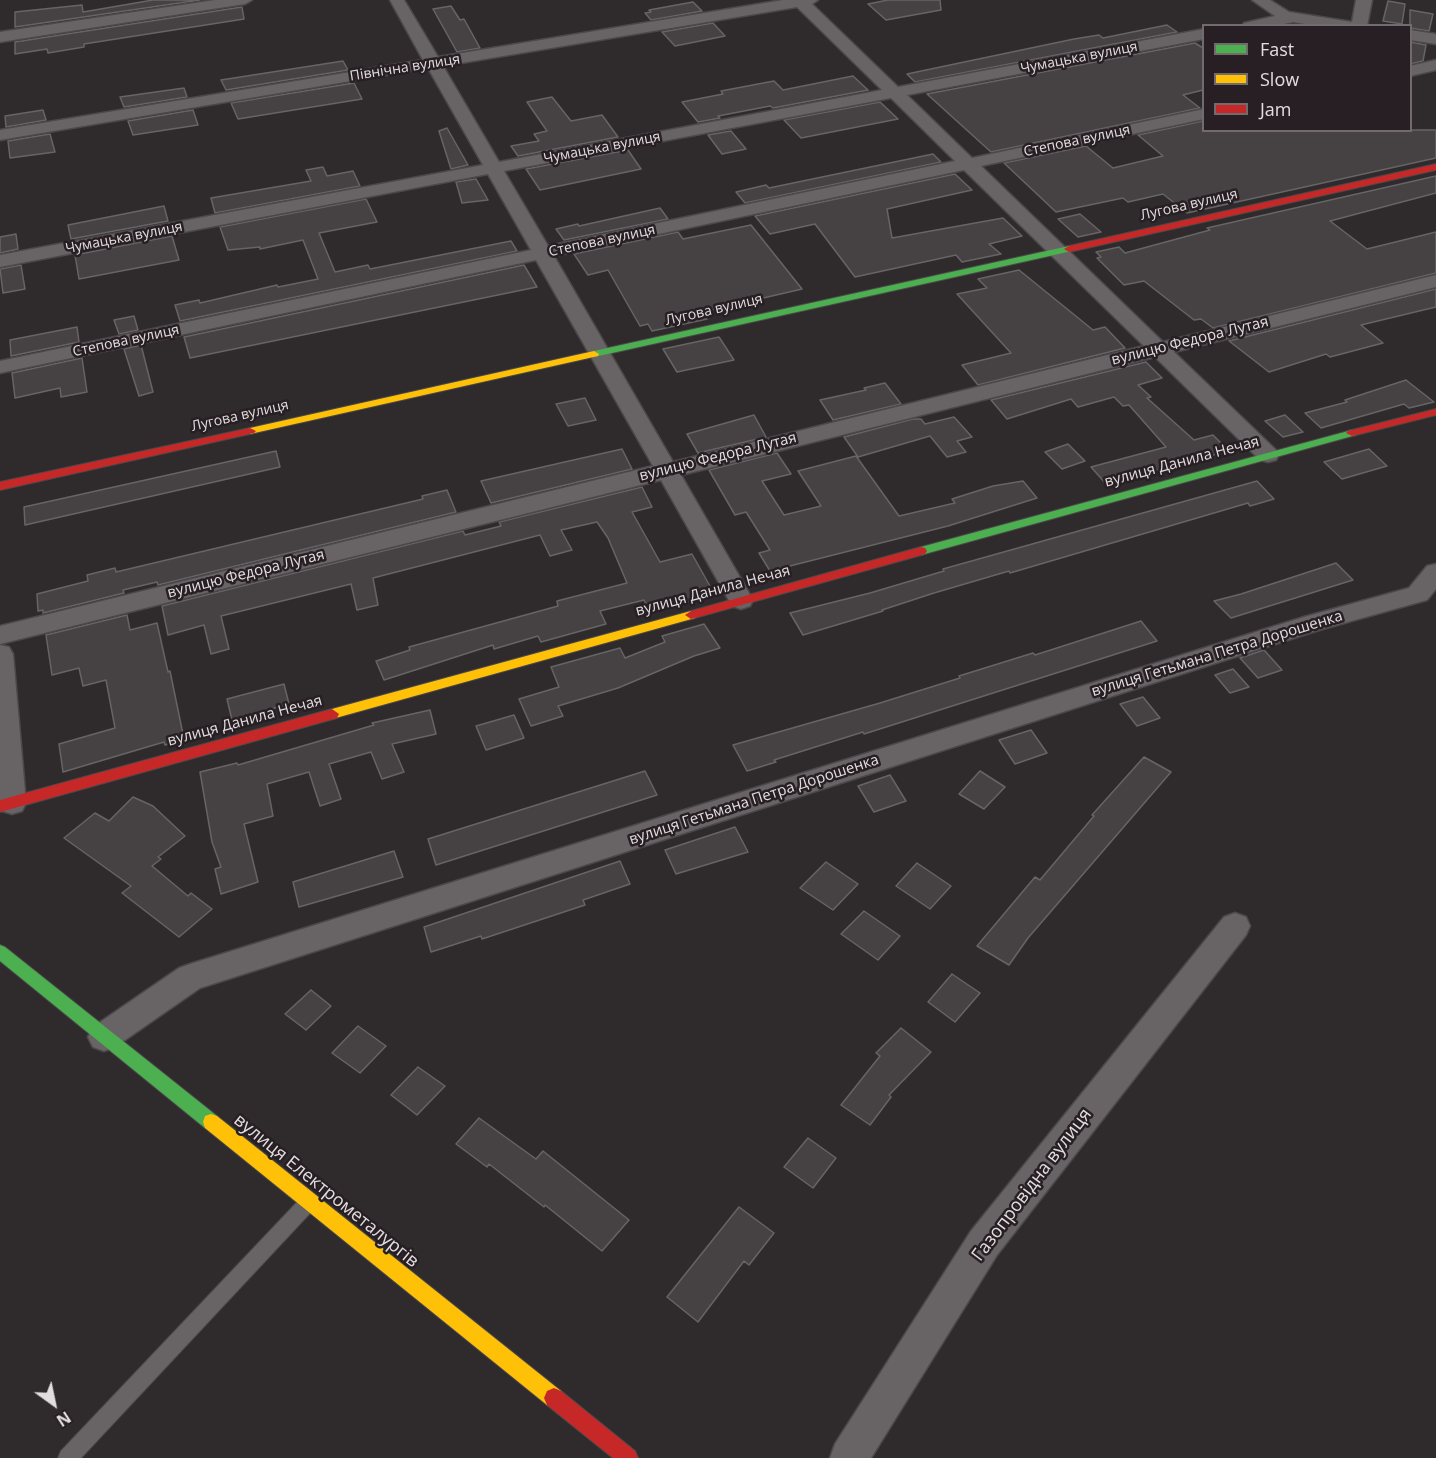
<!DOCTYPE html>
<meta charset="utf-8">
<style>
body{margin:0}
#map{position:relative;width:1436px;height:1458px;overflow:hidden;background:#2f2b2d;font-family:"Open Sans",sans-serif}
canvas{display:block}
.legend{position:absolute;left:1202px;top:24px;width:210px;height:108px;box-sizing:border-box;background:#271f23;border:2px solid #726b6e;margin:0;padding:8px 10px;list-style:none;font-size:18px;color:#e2dddf}
.legend li{display:flex;align-items:center;gap:12px;height:30px}
.legend b{width:30px;border:2px solid #726b6e}
.north{position:absolute;left:24px;top:1374px;width:60px;height:60px;-webkit-text-stroke:4px #271f23;paint-order:stroke;rotate:147deg;font-size:16px;font-weight:700;line-height:24px;text-align:center;color:#e2dddf}
.north::after{content:'';display:block;margin:auto;width:21px;height:27px;background:#e2dddf;clip-path:polygon(50% 0,100% 100%,50% 72%,0 100%)}
</style>
<div id="map">
<canvas width="1436" height="1458"></canvas>
<ul class="legend">
<li><b style="height:8px;background:#4caf50"></b>Fast</li>
<li><b style="height:8px;background:#ffc107"></b>Slow</li>
<li><b style="height:8px;background:#c62828"></b>Jam</li>
</ul>
<div class="north">N</div>
</div>
<script>
const g = document.querySelector('canvas').getContext('2d');
g.lineJoin = 'round';
function paint(path, color) { g.fillStyle = color; g.fill(path, 'evenodd'); }
const shape = rows => new Path2D(rows.map(r => 'M' + r).join(''));
function stroke(path, color, width, dash) { g.strokeStyle = color; g.lineWidth = width; g.lineCap = dash ? 'butt' : 'round'; g.setLineDash(dash || []); g.stroke(path); }
function label(font, color, halo, rows, align = 'center') {
  g.font = font + ' "Open Sans",sans-serif'; g.lineWidth = 5; g.setLineDash([]); g.textBaseline = 'middle'; g.strokeStyle = halo; g.fillStyle = color; for (const [text, x, y, turn = 0] of rows) {
    g.save(); g.translate(x, y); g.rotate((+turn || 0) * Math.PI / 180); g.textAlign = isNaN(turn) ? turn : align; if (halo) g.strokeText(text, 0, 0); g.fillText(text, 0, 0); g.restore();
  }
}
const building = shape([
 [153,0,200,0,15,27,15,12,82,5,83,12,153,0],
 [888,0,940,0,941,10,886,20,868,4,888,0],
 [1388,1,1405,4,1402,24,1383,21,1388,1],
 [693,2,702,11,651,20,645,13,651,12,649,10,693,2],
 [451,6,460,20,464,19,480,48,457,52,433,9,451,6],
 [242,7,244,19,84,44,84,47,48,53,47,49,15,54,15,42,242,7],
 [1410,10,1433,14,1429,31,1410,28,1410,10],
 [713,23,725,36,675,46,662,32,713,23],
 [1167,25,1177,32,915,82,907,74,1074,39,1099,35,1103,38,1167,25],
 [1410,42,1426,45,1423,61,1410,64,1410,42],
 [1195,43,1203,48,1203,90,1183,95,1200,108,991,152,927,94,1195,43],
 [343,61,348,70,226,90,221,80,343,61],
 [853,76,868,90,773,108,770,106,718,116,720,118,698,122,682,102,723,94,721,91,774,81,783,90,853,76],
 [354,83,362,99,238,119,231,103,354,83],
 [184,88,187,97,124,107,120,97,184,88],
 [552,97,571,121,602,115,618,137,518,156,511,146,539,141,534,134,547,131,527,102,552,97],
 [880,102,898,119,801,138,784,120,880,102],
 [43,110,46,120,6,127,5,116,43,110],
 [193,110,198,125,133,135,128,121,193,110],
 [1203,121,1203,130,1436,130,1436,158,1187,213,1163,194,1128,202,1123,198,1056,212,1004,163,1086,146,1113,168,1163,156,1138,135,1203,121],
 [447,128,468,165,451,169,439,131,447,128],
 [731,131,746,149,722,154,708,135,731,131],
 [50,134,55,152,10,158,8,141,50,134],
 [628,150,641,169,540,190,526,169,628,150],
 [933,154,941,162,745,203,736,192,766,185,769,188,933,154],
 [323,167,327,176,353,171,360,186,215,213,211,198,311,181,306,170,323,167],
 [955,174,972,190,887,209,892,238,1003,218,1022,236,989,244,1001,254,962,262,956,255,855,277,815,224,770,234,755,216,955,174],
 [1436,176,1436,193,1330,221,1367,249,1436,232,1436,273,1213,328,1201,319,1194,320,1144,281,1124,285,1097,258,1101,257,1096,252,1119,247,1125,253,1210,230,1207,228,1436,176],
 [476,179,488,200,462,203,456,182,476,179],
 [366,199,377,222,319,233,335,272,368,265,370,269,511,241,517,251,180,321,175,305,199,300,200,303,277,285,278,287,318,279,303,240,260,249,260,247,228,250,220,227,366,199],
 [164,206,168,221,71,239,68,225,164,206],
 [660,208,668,219,564,240,556,229,578,224,579,226,660,208],
 [1080,214,1101,232,1078,237,1058,219,1080,214],
 [751,225,802,289,703,312,707,319,652,331,648,324,640,326,608,270,588,275,574,254,678,232,683,239,751,225],
 [16,234,18,249,0,253,0,237,16,234],
 [172,236,179,260,79,279,75,255,172,236],
 [21,265,25,289,3,293,0,269,21,265],
 [524,265,537,287,190,358,184,337,524,265],
 [1019,270,1093,330,1105,327,1125,348,978,385,962,365,1011,353,957,294,987,288,978,279,1019,270],
 [1436,289,1436,307,1361,325,1383,343,1330,357,1326,354,1269,372,1229,341,1436,289],
 [134,316,138,330,119,334,114,320,134,316],
 [77,327,79,342,11,356,10,340,77,327],
 [719,337,734,360,677,372,663,349,719,337],
 [141,345,153,392,139,396,124,349,141,345],
 [82,358,87,392,61,397,60,388,15,398,12,373,82,358],
 [1146,362,1162,378,1138,385,1151,397,1147,398,1194,440,1213,435,1229,451,1130,477,1131,479,1107,485,1091,467,1166,447,1129,405,1123,406,1114,397,1078,407,1071,399,1007,419,991,400,1146,362],
 [1406,380,1434,402,1409,408,1404,404,1321,428,1305,413,1347,402,1345,400,1406,380],
 [885,383,901,404,833,420,820,400,866,390,864,388,885,383],
 [585,398,596,420,568,426,556,404,585,398],
 [754,415,766,437,698,453,687,434,754,415],
 [1285,415,1303,432,1283,437,1265,421,1285,415],
 [954,417,972,437,957,441,966,452,947,457,930,436,858,457,844,437,913,419,921,419,925,424,954,417],
 [1068,444,1085,461,1062,469,1045,452,1068,444],
 [622,449,632,469,491,503,481,481,622,449],
 [1369,449,1387,466,1342,479,1324,462,1369,449],
 [276,451,280,467,25,525,24,507,276,451],
 [777,453,791,474,762,481,784,515,821,506,798,471,856,456,899,516,955,503,952,499,993,486,1023,481,1037,498,948,526,770,571,759,553,770,550,746,512,735,515,709,470,777,453],
 [1257,481,1274,499,1250,506,1248,503,1010,573,1009,571,934,593,882,610,883,611,803,635,790,613,870,593,944,571,943,569,1257,481],
 [642,487,652,507,632,512,660,562,692,554,715,595,650,612,644,600,600,611,606,624,541,642,538,636,494,649,493,645,384,680,376,661,410,650,409,647,558,606,557,601,627,583,608,538,597,522,561,530,572,550,550,556,540,535,373,578,378,605,357,610,351,584,221,616,229,649,211,654,204,625,168,635,162,606,463,531,465,535,501,526,499,522,642,487],
 [447,490,456,512,158,585,157,582,123,590,124,593,43,613,43,610,38,611,37,594,88,581,87,575,115,568,116,572,423,499,422,496,447,490],
 [1336,563,1353,580,1231,618,1214,601,1241,594,1336,563],
 [127,615,130,630,157,623,168,672,170,671,184,739,165,745,164,742,63,772,59,744,115,728,106,680,83,686,79,668,52,675,46,635,127,615],
 [1141,621,1157,641,864,734,863,732,774,760,776,762,747,771,733,745,880,703,960,678,959,676,1033,653,1035,655,1141,621],
 [704,624,720,648,694,656,618,688,558,706,563,716,531,726,519,699,559,687,551,667,620,648,625,658,665,642,662,636,704,624],
 [1264,650,1282,670,1258,678,1240,658,1264,650],
 [1233,669,1249,687,1230,693,1215,675,1233,669],
 [284,684,289,704,232,720,227,699,284,684],
 [1143,697,1160,718,1137,726,1120,704,1143,697],
 [430,710,436,734,392,744,404,772,382,779,371,752,329,764,341,799,320,806,309,772,267,784,273,816,244,824,258,882,221,894,215,869,221,867,212,842,200,772,237,763,238,765,374,725,372,723,430,710],
 [514,715,524,738,486,750,476,726,514,715],
 [1031,730,1047,753,1015,764,999,740,1031,730],
 [1144,757,1171,772,1028,938,1009,965,977,946,1035,877,1040,880,1094,816,1092,815,1144,757],
 [645,771,657,795,436,865,428,839,645,771],
 [980,771,1005,787,984,809,959,794,980,771],
 [890,775,906,801,874,812,858,786,890,775],
 [133,797,153,806,185,836,158,857,161,859,152,866,188,896,191,893,212,909,179,937,122,893,131,886,64,838,95,813,109,821,133,797],
 [735,827,748,852,676,874,665,850,735,827],
 [394,851,403,877,299,907,293,882,394,851],
 [620,861,630,884,583,900,585,905,482,939,481,936,431,952,424,927,620,861],
 [826,862,858,884,833,910,800,888,826,862],
 [917,863,951,886,930,909,896,886,917,863],
 [864,911,900,936,878,960,841,934,864,911],
 [952,974,980,993,955,1022,928,1002,952,974],
 [311,990,331,1006,306,1030,285,1014,311,990],
 [358,1026,386,1046,360,1073,332,1053,358,1026],
 [901,1028,931,1052,889,1095,891,1097,870,1125,841,1105,880,1056,876,1053,901,1028],
 [418,1067,445,1086,417,1115,391,1095,418,1067],
 [479,1118,536,1159,543,1151,629,1220,602,1251,545,1205,544,1207,489,1164,487,1167,456,1144,479,1118],
 [808,1138,836,1158,813,1188,784,1167,808,1138],
 [739,1207,774,1233,749,1265,744,1261,698,1322,667,1297,739,1207]
]);
paint(building, '#464244');
stroke(building, '#676465', 1.5);
const lane = shape([
 [307,1196,313,1198,316,1204,313,1210,81,1458,58,1458,61,1451,301,1198,307,1196]
]);
const street = shape([
 [215,0,252,0,245,4,0,42,0,32,215,0],
 [390,0,404,0,438,57,783,0,818,0,812,4,898,87,1204,29,1204,39,907,95,972,158,1204,109,1204,119,981,166,1163,342,1436,275,1436,287,1174,352,1276,450,1279,455,1276,460,1268,462,1260,460,1155,357,681,475,753,600,750,606,741,609,732,606,661,480,0,644,0,626,653,466,536,260,0,373,0,361,531,250,488,174,0,267,0,255,483,165,428,68,0,140,0,130,423,60,390,0],
 [797,7,882,90,499,162,443,66,797,7],
 [891,98,955,161,548,246,504,171,891,98],
 [964,170,1144,346,673,462,554,256,964,170],
 [1252,0,1270,0,1289,12,1352,22,1356,0,1372,0,1367,26,1316,26,1293,22,1275,26,1242,26,1244,23,1275,16,1252,0],
 [1410,30,1436,34,1436,44,1410,40,1410,30],
 [1436,60,1436,70,1410,76,1410,66,1436,60],
 [1436,564,1436,589,1427,600,1319,630,200,988,115,1047,104,1051,93,1047,88,1037,93,1027,179,968,190,964,1304,617,1409,588,1427,566,1436,564],
 [0,645,9,647,13,654,26,803,22,811,12,814,2,811,0,807,0,645],
 [1235,913,1246,917,1250,926,1246,935,997,1255,871,1458,830,1458,835,1444,971,1231,1224,917,1235,913]
]);
const fast = shape([
 [1069,246,1072,247,1072,251,594,357,589,354,594,351,1069,246],
 [1352,430,1356,431,1356,435,921,555,915,551,921,547,1352,430],
 [0,945,5,947,217,1116,219,1122,217,1128,211,1130,205,1128,0,961,0,945]
]);
const slow = shape([
 [594,351,599,354,598,356,250,434,244,431,250,428,594,351],
 [691,611,697,615,695,618,332,719,325,714,332,709,691,611],
 [211,1114,217,1116,561,1391,564,1398,561,1405,554,1408,547,1405,205,1128,203,1122,205,1116,211,1114]
]);
const jam = shape([
 [1436,164,1436,170,1069,252,1064,249,1069,246,1436,164],
 [1436,409,1436,415,1352,436,1346,433,1348,431,1436,409],
 [250,428,256,431,254,433,0,490,0,482,250,428],
 [921,547,925,548,927,551,925,554,691,619,685,615,691,611,921,547],
 [332,709,339,714,337,718,0,812,0,800,332,709],
 [554,1388,561,1391,635,1451,638,1458,613,1458,547,1405,544,1398,547,1391,554,1388]
]);
stroke(lane, '#4b484a', 2);
stroke(street, '#4b484a', 3);
stroke(fast, '#4b484a', 2);
stroke(slow, '#4b484a', 2);
stroke(jam, '#4b484a', 2);
paint(lane, '#686466');
paint(street, '#686466');
paint(fast, '#4caf50');
paint(slow, '#ffc107');
paint(jam, '#c62828');
label('14px', '#e2dddf', '#271f23', [
 ["Чумацька вулиця",1079,58,-11],
 ["Північна вулиця",405,68,-9],
 ["Степова вулиця",1077,141,-12],
 ["Чумацька вулиця",602,148,-11],
 ["Лугова вулиця",1189,205,-13],
 ["Чумацька вулиця",124,238,-11],
 ["Степова вулиця",602,241,-12],
 ["Лугова вулиця",714,310,-13],
 ["Степова вулиця",126,341,-12],
 ["Лугова вулиця",240,416,-13]
]);
label('15px', '#e2dddf', '#271f23', [
 ["вулицю Федора Лутая",1190,341,-14],
 ["вулицю Федора Лутая",718,457,-14],
 ["вулиця Данила Нечая",1182,462,-15],
 ["вулицю Федора Лутая",246,574,-14],
 ["вулиця Данила Нечая",713,591,-15],
 ["вулиця Гетьмана Петра Дорошенка",1217,654,-17],
 ["вулиця Данила Нечая",245,721,-15],
 ["вулиця Гетьмана Петра Дорошенка",754,800,-18]
]);
label('18px', '#e2dddf', '#271f23', [
 ["Газопровідна вулиця",1032,1185,-53],
 ["вулиця Електрометалургів",326,1191,39]
]);
</script>
